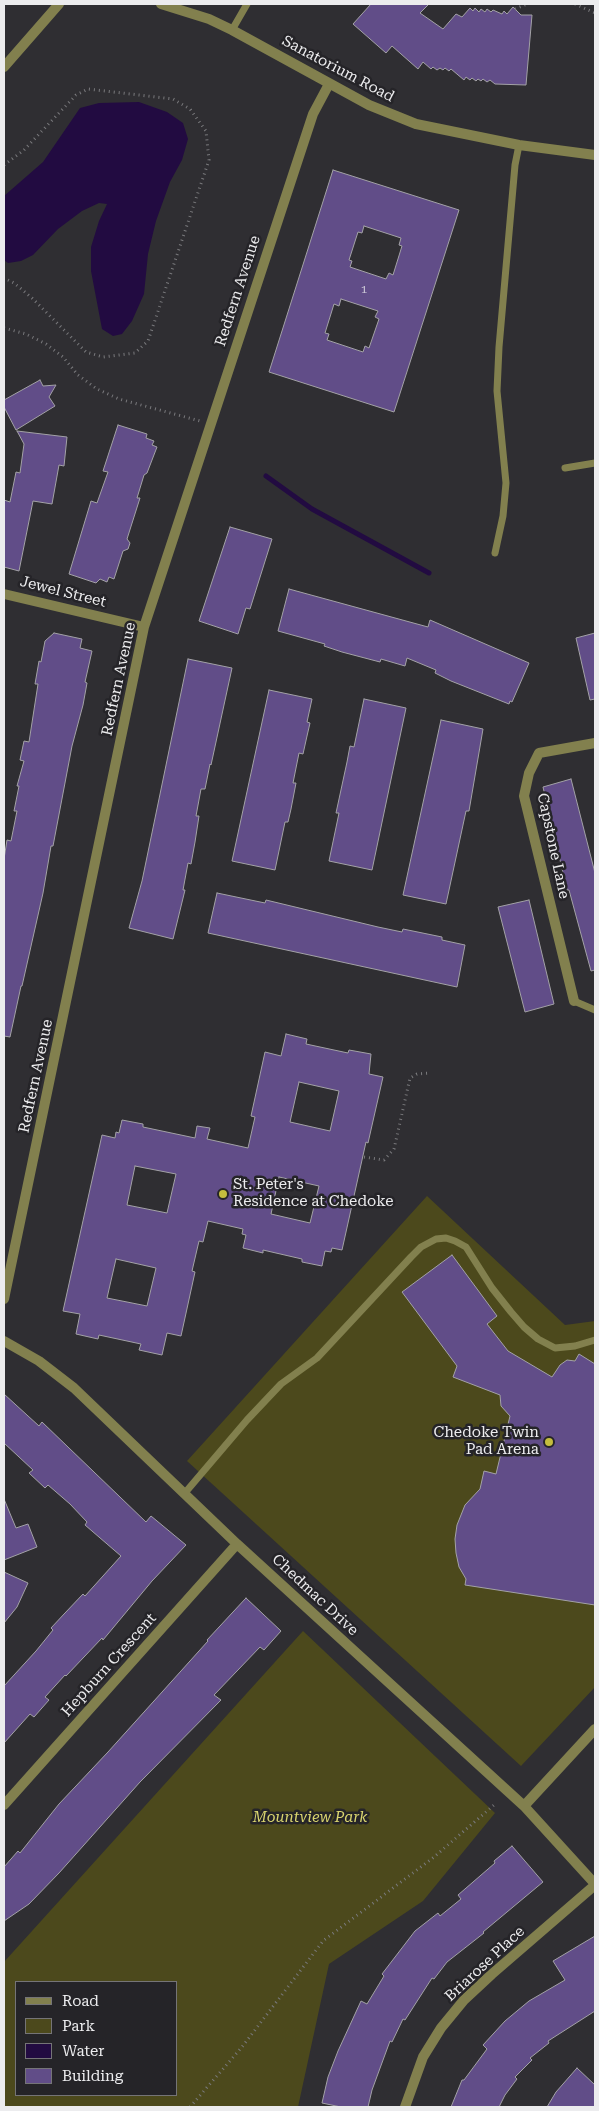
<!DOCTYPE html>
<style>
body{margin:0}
#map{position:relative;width:599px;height:2111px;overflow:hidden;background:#2f2e32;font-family:"Roboto Serif",serif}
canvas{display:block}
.frame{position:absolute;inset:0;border:5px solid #ececee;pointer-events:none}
.legend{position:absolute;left:15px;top:1981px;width:162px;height:115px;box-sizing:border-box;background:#252428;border:1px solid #757477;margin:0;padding:6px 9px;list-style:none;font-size:15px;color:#ececee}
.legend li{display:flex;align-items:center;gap:10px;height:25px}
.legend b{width:25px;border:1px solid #757477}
</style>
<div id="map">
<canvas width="599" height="2111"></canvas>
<div class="frame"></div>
<ul class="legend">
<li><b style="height:6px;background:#82804e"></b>Road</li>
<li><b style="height:14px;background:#4c491c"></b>Park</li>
<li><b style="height:14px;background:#220b41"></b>Water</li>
<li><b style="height:14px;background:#614d88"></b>Building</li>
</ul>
</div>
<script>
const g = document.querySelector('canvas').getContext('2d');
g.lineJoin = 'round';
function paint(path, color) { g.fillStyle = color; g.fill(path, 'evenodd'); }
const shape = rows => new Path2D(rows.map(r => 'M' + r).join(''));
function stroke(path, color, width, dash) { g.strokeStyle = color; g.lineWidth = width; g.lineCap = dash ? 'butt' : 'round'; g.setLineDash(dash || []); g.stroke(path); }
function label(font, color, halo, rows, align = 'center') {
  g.font = font + ' "Roboto Serif",serif'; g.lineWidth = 5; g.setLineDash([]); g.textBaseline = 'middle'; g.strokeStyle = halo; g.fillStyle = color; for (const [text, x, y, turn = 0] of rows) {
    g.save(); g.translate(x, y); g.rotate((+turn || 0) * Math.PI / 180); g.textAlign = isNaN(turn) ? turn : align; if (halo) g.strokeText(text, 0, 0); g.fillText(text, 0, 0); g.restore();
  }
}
paint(shape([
 [427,1196,565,1325,595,1321,595,1687,521,1766,187,1461],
 [303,1631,495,1813,423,1901,329,1964,298,2107,4,2107,4,1962],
 [16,1982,176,1982,176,2095,16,2095]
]), '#4c491c');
paint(shape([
 [139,102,167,112,183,123,188,139,182,160,170,182,156,221,148,254,144,294,132,321,122,334,113,336,102,329,91,271,91,247,99,221,107,204,99,203,82,211,58,229,33,255,21,261,8,263,4,260,4,196,43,162,80,108,99,103]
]), '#220b41');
stroke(shape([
 [266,476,312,509,429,573]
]), '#220b41', 5);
const building = shape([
 [371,4,429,4,420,13,443,29,456,14,462,17,470,8,473,11,475,8,479,12,481,9,485,12,487,9,491,12,493,10,502,14,504,11,507,14,513,7,521,15,532,15,526,85,495,84,490,80,487,82,483,79,481,81,478,79,476,81,472,78,470,80,466,77,464,80,451,69,449,71,445,68,443,70,440,68,437,70,433,67,431,69,423,62,418,69,392,46,386,53,353,24,371,4],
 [333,170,459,210,394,412,269,372,333,170],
 [364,226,401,238,399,245,402,246,393,275,389,273,386,279,350,267,352,261,349,260,358,232,362,233,364,226],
 [341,299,378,311,375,317,379,319,369,348,365,346,363,352,327,340,329,334,325,333,334,304,339,306,341,299],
 [40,380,43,386,56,385,49,397,55,406,16,430,4,407,4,400,40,380],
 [118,425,147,434,146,438,154,441,152,445,157,447,147,473,144,475,137,498,140,498,127,539,130,543,128,549,123,551,114,579,109,577,107,582,100,579,96,583,69,574,91,501,97,503,108,472,103,471,118,425],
 [17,431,67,437,64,466,59,465,52,504,33,501,19,571,4,567,4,500,10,502,16,472,20,473,24,444,17,431],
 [230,527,272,539,250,609,246,608,238,634,199,621,230,527],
 [289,589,428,627,430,620,529,663,512,702,510,701,509,704,451,681,435,673,436,670,407,658,405,666,381,659,380,662,342,652,324,646,325,644,278,631,289,589],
 [54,633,82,639,80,648,92,651,85,682,87,683,83,705,72,746,53,846,51,846,43,893,22,986,21,986,10,1037,4,1036,4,859,7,840,11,841,17,811,14,811,19,786,17,786,24,761,20,760,24,741,29,742,38,684,35,684,39,661,41,662,45,641,54,633],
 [595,633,595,699,590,700,576,638,595,633],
 [188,659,232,668,211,765,210,764,205,789,201,789,196,816,199,816,195,842,191,864,188,863,183,890,185,890,173,939,129,928,142,881,188,659],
 [269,690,312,699,307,722,310,723,307,736,303,754,299,753,293,783,296,783,291,809,288,822,285,822,275,870,232,861,269,690],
 [364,699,406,708,372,870,329,861,339,813,336,813,347,762,350,746,354,747,364,699],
 [441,720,483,729,469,811,466,811,446,904,403,895,441,720],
 [571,779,595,873,595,970,591,971,569,890,567,890,543,787,571,779],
 [217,893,265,903,266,900,378,927,402,932,403,929,442,937,442,940,465,945,457,987,208,933,217,893],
 [529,900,554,1004,525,1012,498,907,529,900],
 [286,1034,307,1039,306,1044,348,1053,349,1050,371,1054,369,1074,383,1077,368,1143,366,1142,342,1250,332,1248,331,1252,325,1251,322,1266,302,1262,302,1259,263,1250,263,1253,243,1248,246,1235,242,1234,243,1229,208,1221,203,1242,199,1241,192,1271,195,1272,181,1336,167,1333,162,1355,139,1350,141,1344,99,1335,98,1339,76,1334,80,1314,63,1311,102,1135,115,1138,116,1132,119,1133,122,1120,143,1124,143,1127,195,1138,197,1126,210,1128,207,1139,248,1148,255,1117,251,1116,265,1052,281,1056,286,1034],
 [299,1082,339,1091,330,1131,290,1122,299,1082],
 [135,1166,176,1174,167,1213,127,1205,135,1166],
 [279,1177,319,1186,310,1223,271,1214,279,1177],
 [116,1259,156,1268,147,1306,107,1298,116,1259],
 [452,1255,497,1316,487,1324,508,1351,552,1377,560,1365,567,1360,575,1361,579,1354,595,1364,595,1605,465,1585,466,1579,459,1567,456,1553,455,1539,457,1525,465,1505,480,1489,484,1471,496,1474,510,1416,501,1406,500,1395,453,1377,457,1366,402,1292,452,1255],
 [4,1394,39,1426,42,1422,146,1522,151,1516,186,1545,152,1581,103,1640,102,1638,66,1676,65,1675,45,1697,49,1700,34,1717,30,1714,4,1743,4,1686,36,1651,53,1630,51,1628,65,1613,83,1594,85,1596,121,1556,85,1525,87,1522,70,1504,48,1485,45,1488,29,1473,33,1470,4,1443,4,1394],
 [4,1499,16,1528,28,1524,37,1547,4,1560,4,1499],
 [4,1572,28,1583,17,1607,4,1623,4,1572],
 [246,1598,281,1631,264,1650,260,1647,214,1695,221,1700,140,1782,59,1873,29,1904,4,1921,4,1867,18,1851,20,1853,59,1804,108,1752,208,1641,207,1640,246,1598],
 [512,1846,543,1882,483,1932,484,1933,447,1962,434,1979,432,1978,405,2020,403,2019,392,2042,390,2041,372,2090,368,2107,341,2107,322,2103,328,2077,338,2051,361,2001,367,2004,384,1976,382,1974,415,1931,438,1913,440,1916,461,1899,458,1895,495,1863,494,1861,512,1846],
 [595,1936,595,2011,548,2041,549,2043,530,2058,532,2060,515,2077,517,2079,505,2095,499,2107,451,2107,462,2080,464,2080,487,2049,483,2045,505,2021,529,2001,565,1980,553,1961,595,1936],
 [577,2068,595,2085,595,2107,547,2107,556,2092,577,2068]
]);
paint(building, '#614d88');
stroke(building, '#a3a2a6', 1);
stroke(shape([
 [575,4,595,13],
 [515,9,527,4],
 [4,165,24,150,76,95,88,89,173,99,190,109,206,131,209,160,148,341,135,353,103,357,86,352,32,298,14,283,4,278],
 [4,328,26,334,46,344,63,357,78,375,97,389,119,399,200,421],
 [364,1157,384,1160,394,1149,410,1078,417,1074,430,1073],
 [190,2107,242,2047,323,1941,434,1857,494,1805]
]), '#7a7a7d', 3, [1, 4]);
stroke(shape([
 [232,30,247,4],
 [565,468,595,463],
 [495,553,503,516,506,483,497,391,499,347,515,165,519,145],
 [574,1001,595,1010],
 [184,1494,247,1420,281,1384,317,1358,411,1257,421,1247,436,1239,446,1238,455,1241,466,1247,492,1288,511,1312,524,1327,538,1339,555,1348,575,1346,595,1340]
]), '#82804e', 7);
stroke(shape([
 [161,4,209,19,232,30,369,105,416,124,519,145,595,155],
 [4,594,144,627],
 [574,1001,524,796,529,773,539,753,595,743],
 [4,1299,144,627,313,114,329,84],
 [4,1341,39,1361,74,1388,237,1544,524,1806,595,1729],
 [4,1805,237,1544],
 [524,1806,595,1884],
 [405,2107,423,2057,441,2028,464,2000,492,1974,595,1885]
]), '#82804e', 10);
stroke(shape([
 [4,67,59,4]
]), '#82804e', 10);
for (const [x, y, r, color] of [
 [223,1194,5,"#c4bd3e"],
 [549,1442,5,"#c4bd3e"]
]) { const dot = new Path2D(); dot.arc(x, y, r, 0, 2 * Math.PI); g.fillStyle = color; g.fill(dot); stroke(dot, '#252428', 2); }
label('12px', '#c9c4d4', null, [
 ["1",364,289]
]);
label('15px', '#ececee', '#252428', [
 ["Sanatorium Road",338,69,28],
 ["Redfern Avenue",238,291,-72],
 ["Jewel Street",63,592,14],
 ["Redfern Avenue",119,679,-78],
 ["Capstone Lane",553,846,78],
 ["Redfern Avenue",36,1076,-78],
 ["Chedmac Drive",315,1595,43],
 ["Hepburn Crescent",109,1665,-48],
 ["Briarose Place",485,1964,-43]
]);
label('15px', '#ececee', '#252428', [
 ["St. Peter's",233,1185],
 ["Residence at Chedoke",233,1202],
 ["Chedoke Twin",539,1433,"right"],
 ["Pad Arena",539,1450,"right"]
], 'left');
label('italic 15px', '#dad56f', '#252428', [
 ["Mountview Park",310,1818]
]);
</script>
